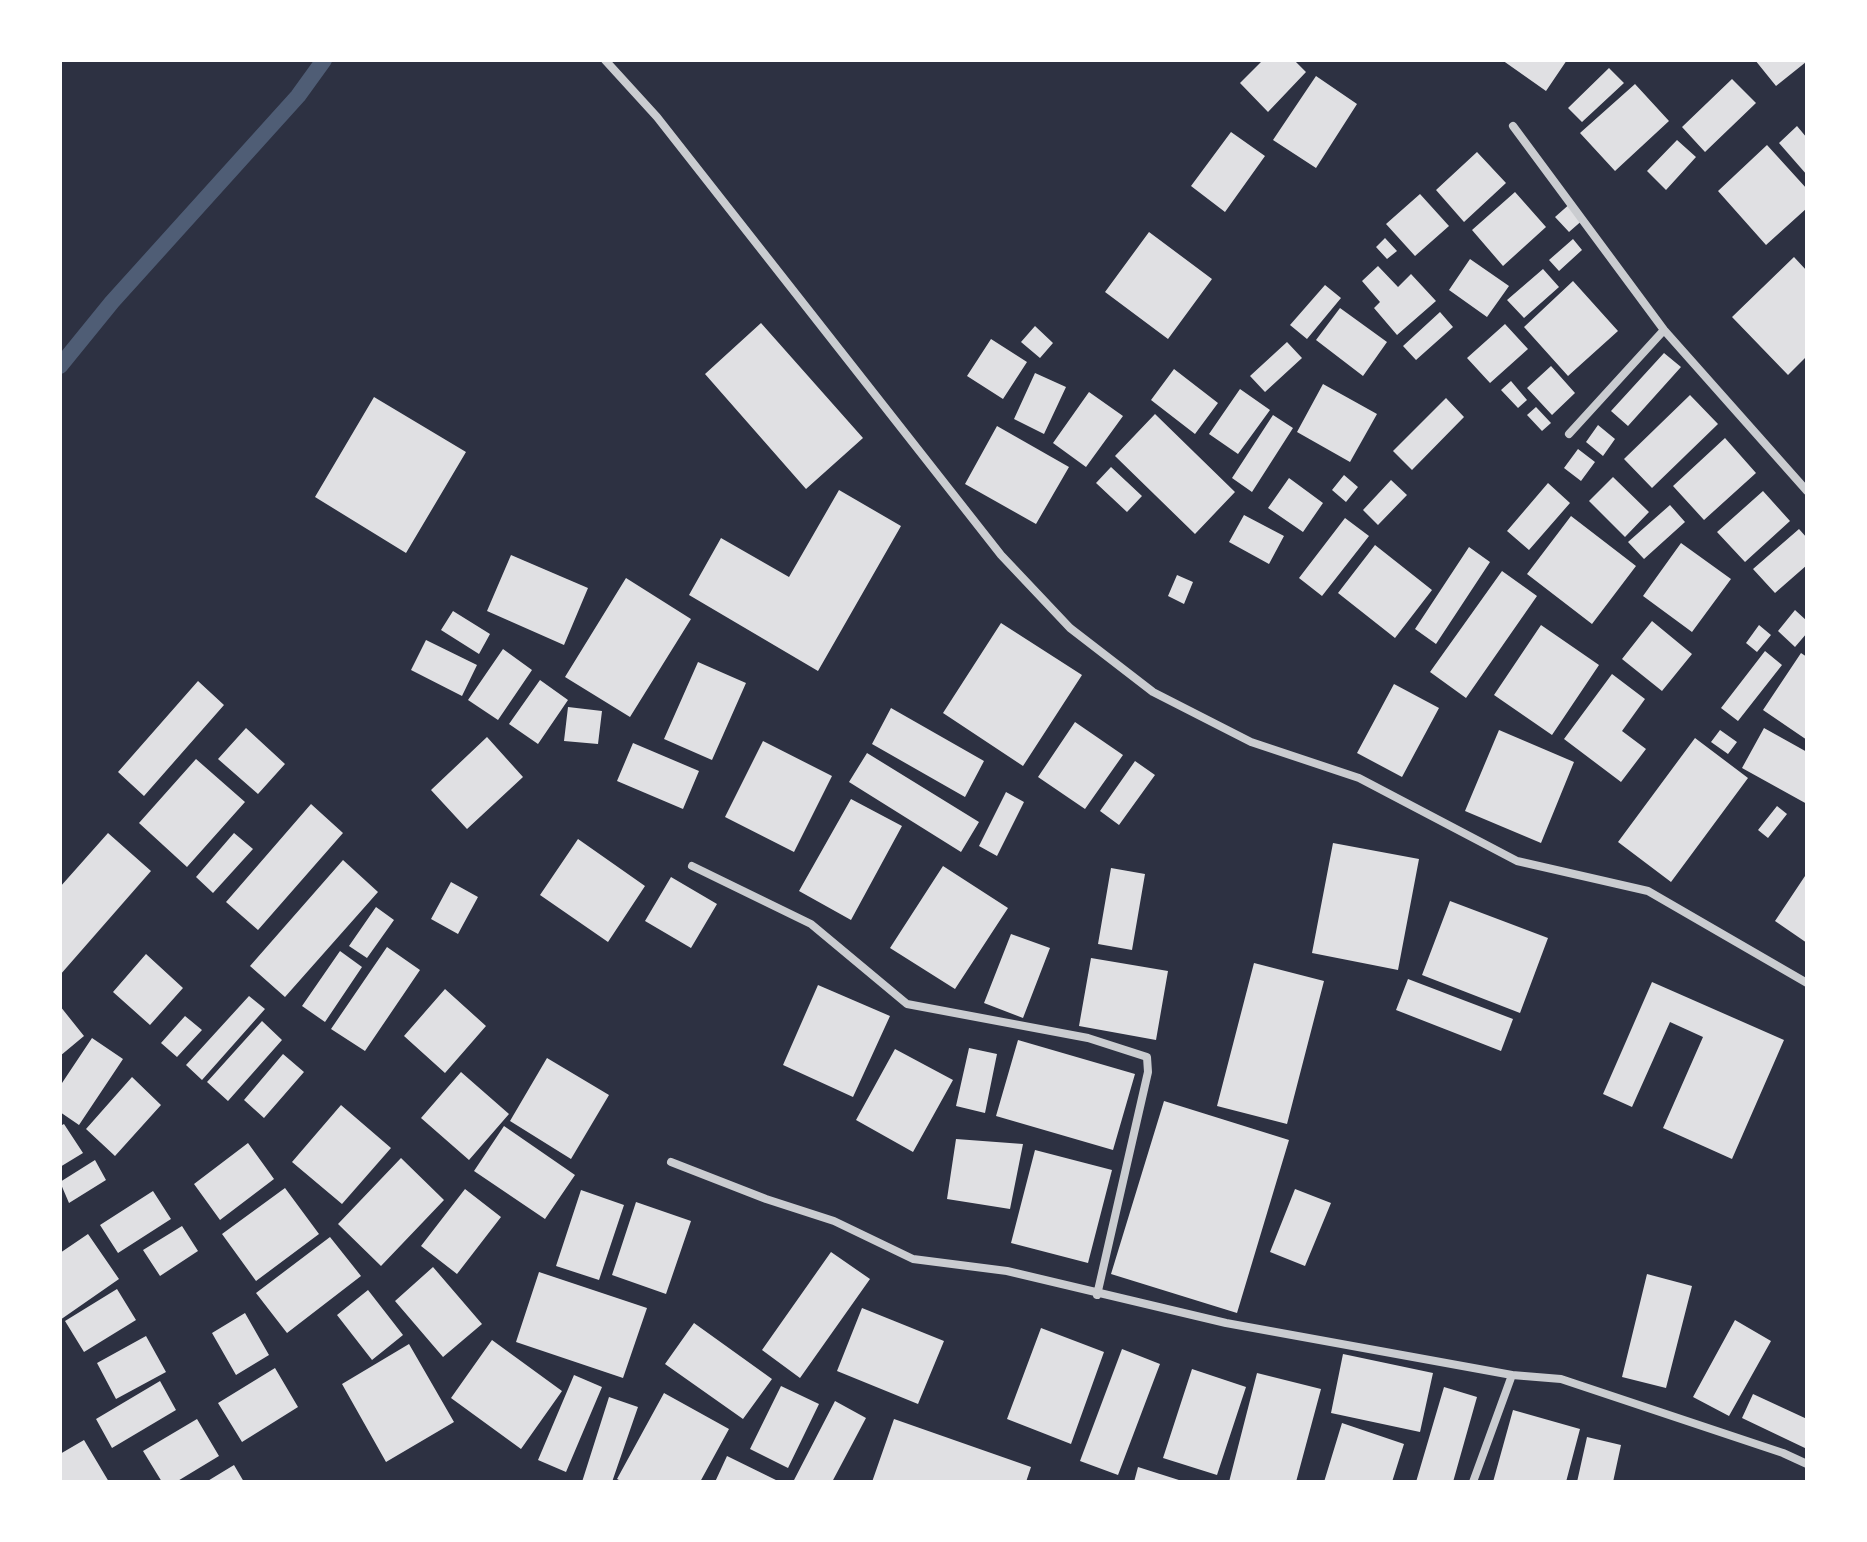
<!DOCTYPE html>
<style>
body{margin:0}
#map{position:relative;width:1867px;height:1542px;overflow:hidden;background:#2d3142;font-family:"Source Serif 4",serif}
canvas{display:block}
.frame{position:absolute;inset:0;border:62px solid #fff;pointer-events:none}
</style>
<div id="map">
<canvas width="1867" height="1542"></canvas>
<div class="frame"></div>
</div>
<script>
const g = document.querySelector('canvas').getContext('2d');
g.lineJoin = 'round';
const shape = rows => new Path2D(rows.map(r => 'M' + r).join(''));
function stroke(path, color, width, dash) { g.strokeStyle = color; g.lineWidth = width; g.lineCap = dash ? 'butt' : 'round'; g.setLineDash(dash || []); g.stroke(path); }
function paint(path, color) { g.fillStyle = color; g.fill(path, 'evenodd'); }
stroke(shape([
 [60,366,112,302,298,96,324,60]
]), '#4f5d75', 16);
paint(shape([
 [1263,60,1294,60,1306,72,1268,112,1240,83],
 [1502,60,1567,60,1546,91],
 [1755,60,1805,60,1806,62,1776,86],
 [1609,68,1624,83,1582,122,1568,108],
 [1316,76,1357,104,1316,168,1273,140],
 [1732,79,1756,103,1705,152,1682,127],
 [1635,84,1669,121,1615,171,1580,133],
 [1797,126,1807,138,1807,175,1779,143],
 [1231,132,1265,156,1225,212,1191,186],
 [1677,140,1696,157,1666,190,1647,171],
 [1767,145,1807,189,1807,208,1766,245,1718,191],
 [1477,152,1506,183,1464,222,1436,190],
 [1515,192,1546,227,1503,266,1472,230],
 [1420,194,1449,226,1415,256,1386,224],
 [1572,202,1585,218,1569,232,1555,217],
 [1149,232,1212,279,1168,339,1105,292],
 [1385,238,1397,251,1387,259,1376,247],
 [1573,239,1582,250,1559,271,1549,260],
 [1794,257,1807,271,1807,356,1788,375,1732,317],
 [1470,259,1509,286,1487,317,1449,290],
 [1378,266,1398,287,1411,274,1436,301,1397,335,1374,308,1380,302,1362,281],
 [1543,269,1559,287,1524,318,1507,300],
 [1573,281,1618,331,1568,376,1524,327],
 [1325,285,1341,298,1307,339,1290,325],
 [1340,308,1387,342,1363,376,1316,340],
 [1440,312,1453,327,1416,360,1403,346],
 [761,323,863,438,806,489,705,374],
 [1505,324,1528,349,1490,383,1467,358],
 [1035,326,1053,343,1040,358,1021,342],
 [991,339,1027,362,1003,399,967,376],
 [1287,342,1302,358,1265,392,1250,376],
 [1664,353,1681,367,1628,426,1611,411],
 [1551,366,1575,393,1552,415,1527,388],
 [1174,369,1218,403,1195,434,1151,400],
 [1035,373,1066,387,1044,434,1014,419],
 [1511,381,1527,400,1518,408,1501,390],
 [1323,384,1377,414,1350,462,1297,432],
 [1240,389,1270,410,1238,454,1209,434],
 [1089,392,1123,416,1086,467,1053,443],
 [1690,395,1718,424,1652,488,1624,459],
 [374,397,466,452,406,553,315,497],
 [1446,398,1464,417,1412,470,1393,451],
 [1536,407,1551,423,1542,431,1527,415],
 [1155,414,1235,492,1195,534,1115,456],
 [1273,415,1293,428,1252,492,1232,478],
 [1598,425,1615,439,1603,456,1586,442],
 [997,426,1069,467,1036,524,965,484],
 [1725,438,1756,473,1704,520,1673,486],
 [1578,449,1595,462,1581,481,1564,468],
 [1111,467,1142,496,1127,512,1096,483],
 [1344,475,1358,487,1346,502,1332,490],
 [1613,477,1649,512,1625,537,1589,501],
 [1289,478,1323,503,1303,532,1268,508],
 [1391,480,1407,495,1378,525,1363,510],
 [1548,483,1570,503,1529,550,1507,531],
 [839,490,901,526,818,671,689,595,721,538,789,577],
 [1763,491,1790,521,1745,562,1717,532],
 [1670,505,1685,522,1644,559,1628,542],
 [1244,515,1284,536,1269,564,1229,542],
 [1571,516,1636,566,1592,624,1527,574],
 [1345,518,1369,536,1322,596,1299,578],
 [1799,529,1807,538,1807,565,1775,593,1753,569],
 [1681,543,1731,579,1692,632,1643,596],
 [1375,545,1432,590,1395,638,1338,593],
 [1469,547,1490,562,1436,644,1415,629],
 [511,555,588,588,564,645,487,611],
 [1502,571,1537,596,1466,698,1430,672],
 [1177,575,1193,582,1184,604,1168,596],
 [626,578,691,619,630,717,565,677],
 [1795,610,1807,621,1807,633,1795,647,1778,631],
 [453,611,490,634,479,654,441,630],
 [1652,621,1692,654,1662,691,1622,659],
 [1001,623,1082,675,1023,766,943,713],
 [1541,625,1599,665,1552,735,1494,695],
 [1759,625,1771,635,1757,652,1746,643],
 [426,640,477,665,462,696,411,670],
 [503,649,532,670,498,720,468,700],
 [1765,651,1782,665,1738,721,1721,708],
 [1801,653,1807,657,1807,740,1763,710],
 [698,662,746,683,712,760,664,739],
 [1612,674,1645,699,1622,731,1646,749,1621,782,1564,739],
 [540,680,568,700,538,744,509,724],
 [198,681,224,705,144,796,118,772],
 [1394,684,1439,708,1402,777,1357,753],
 [568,707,602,711,598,744,564,741],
 [891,708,984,761,965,797,872,744],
 [1075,722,1123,755,1085,809,1038,777],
 [246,728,285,764,258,794,218,759],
 [1764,728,1807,752,1807,804,1742,768],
 [1499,730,1574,762,1541,843,1465,811],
 [1720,730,1737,742,1728,754,1711,742],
 [487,737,523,777,467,829,431,790],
 [1695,738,1748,778,1671,882,1618,842],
 [763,741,832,776,794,852,725,817],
 [633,743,699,771,683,809,617,781],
 [867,753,979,822,961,852,849,782],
 [196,759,245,802,187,867,139,823],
 [1135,761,1155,775,1119,825,1100,811],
 [1006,792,1024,802,997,856,979,846],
 [851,799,902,826,851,920,799,891],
 [311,804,343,833,258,930,226,902],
 [1777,806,1787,814,1768,838,1758,830],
 [108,833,151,871,60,975,60,887],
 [234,833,253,849,213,893,196,877],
 [578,839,645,886,608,942,540,895],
 [1333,843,1419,859,1398,970,1312,953],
 [343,860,378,892,285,997,250,966],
 [943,866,1008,908,955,989,890,948],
 [1111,868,1145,874,1132,950,1098,944],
 [1807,873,1807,943,1775,921],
 [671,877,717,904,691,948,645,921],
 [451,882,478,897,458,934,431,919],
 [1450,901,1548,938,1520,1013,1422,975],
 [376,907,394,920,367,958,349,946],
 [1011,934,1050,948,1023,1018,984,1003],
 [387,947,420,970,365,1051,331,1029],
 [340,951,362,967,325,1022,302,1006],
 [146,954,183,988,150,1025,113,992],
 [1091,958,1168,971,1156,1040,1079,1026],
 [1254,963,1324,981,1287,1124,1217,1106],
 [1408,979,1513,1019,1501,1051,1396,1010],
 [1652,982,1784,1040,1732,1159,1663,1128,1703,1037,1670,1022,1632,1107,1603,1094],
 [818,985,890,1016,853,1097,783,1065],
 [445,989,486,1026,445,1073,404,1036],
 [249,996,265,1009,202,1080,186,1065],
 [60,1006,84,1036,60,1056],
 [185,1016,202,1030,177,1057,161,1043],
 [262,1021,282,1040,228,1101,207,1082],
 [92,1038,123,1059,79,1125,60,1112,60,1086],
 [1018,1040,1135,1074,1113,1150,996,1116],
 [969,1048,997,1054,985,1113,956,1106],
 [895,1049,953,1080,913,1152,856,1120],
 [283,1054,304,1072,264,1118,244,1100],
 [547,1058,609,1095,571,1159,510,1121],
 [461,1072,509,1114,469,1160,421,1118],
 [132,1077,161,1105,115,1156,86,1129],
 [1164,1101,1289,1140,1237,1313,1111,1274],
 [341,1105,391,1148,342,1204,292,1162],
 [64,1124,83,1153,60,1167,60,1126],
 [504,1126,575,1175,545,1219,474,1171],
 [956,1139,1023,1144,1010,1209,947,1199],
 [248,1143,274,1179,220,1220,194,1184],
 [1035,1150,1112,1170,1088,1263,1011,1243],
 [401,1158,444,1200,381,1266,338,1224],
 [95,1160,106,1180,69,1203,60,1182],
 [285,1188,319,1234,256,1281,222,1234],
 [465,1189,501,1217,457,1274,421,1246],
 [1295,1189,1331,1203,1305,1266,1270,1252],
 [581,1190,624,1205,599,1280,556,1266],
 [153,1191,171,1219,118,1253,100,1225],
 [636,1202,691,1221,666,1294,612,1275],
 [182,1226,198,1251,160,1276,143,1250],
 [88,1234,119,1279,60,1320,60,1253],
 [330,1237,361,1276,287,1333,256,1293],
 [831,1252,870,1279,800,1378,762,1350],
 [433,1267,482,1324,443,1357,395,1301],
 [539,1272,647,1308,623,1378,516,1342],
 [1647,1274,1692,1286,1666,1388,1622,1377],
 [117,1289,136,1320,84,1352,65,1321],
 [368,1290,403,1335,372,1360,337,1315],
 [862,1308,944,1341,918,1404,837,1371],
 [245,1313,269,1355,236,1375,212,1333],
 [1735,1320,1771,1341,1729,1416,1693,1397],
 [694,1323,772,1379,743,1419,665,1364],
 [1041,1328,1104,1352,1071,1444,1007,1419],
 [146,1336,166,1372,116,1399,97,1363],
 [492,1340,562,1391,521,1449,451,1398],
 [409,1344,454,1422,386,1462,342,1384],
 [1122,1349,1160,1364,1118,1475,1080,1461],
 [1343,1354,1433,1373,1420,1432,1331,1413],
 [275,1368,298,1407,242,1442,218,1403],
 [1192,1369,1246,1387,1217,1475,1163,1458],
 [1257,1373,1321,1389,1296,1482,1229,1482],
 [574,1375,602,1387,566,1472,538,1460],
 [160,1381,176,1410,112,1448,96,1419],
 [781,1386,819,1404,788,1468,750,1449],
 [1444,1387,1477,1397,1453,1482,1416,1482],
 [664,1393,729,1429,700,1482,623,1482,617,1479],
 [1753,1394,1807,1419,1807,1449,1742,1418],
 [609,1397,638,1407,612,1482,582,1482],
 [835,1401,866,1418,832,1482,793,1482],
 [1513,1410,1580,1429,1566,1482,1493,1482],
 [197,1419,219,1456,176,1482,162,1482,143,1451],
 [894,1419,1031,1467,1026,1482,872,1482],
 [1342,1423,1404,1444,1392,1482,1324,1482],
 [1587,1437,1621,1445,1613,1482,1577,1482],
 [84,1440,109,1482,60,1482,60,1454],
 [727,1456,780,1482,715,1482],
 [234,1465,244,1482,206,1482],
 [1138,1467,1182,1481,1182,1482,1134,1482]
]), '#e0e0e3');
stroke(shape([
 [605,60,657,117,1001,555,1070,628,1153,692,1251,742,1359,778,1517,861,1648,891,1807,983],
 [1513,126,1664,330,1807,491],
 [1569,434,1664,330],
 [692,866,811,924,907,1004,1088,1038,1147,1057,1148,1072,1097,1295],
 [671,1162,766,1199,834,1221,913,1259,1007,1271,1226,1323,1512,1375],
 [1473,1482,1512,1375,1561,1379,1783,1453,1807,1464]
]), '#caccd0', 8);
</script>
